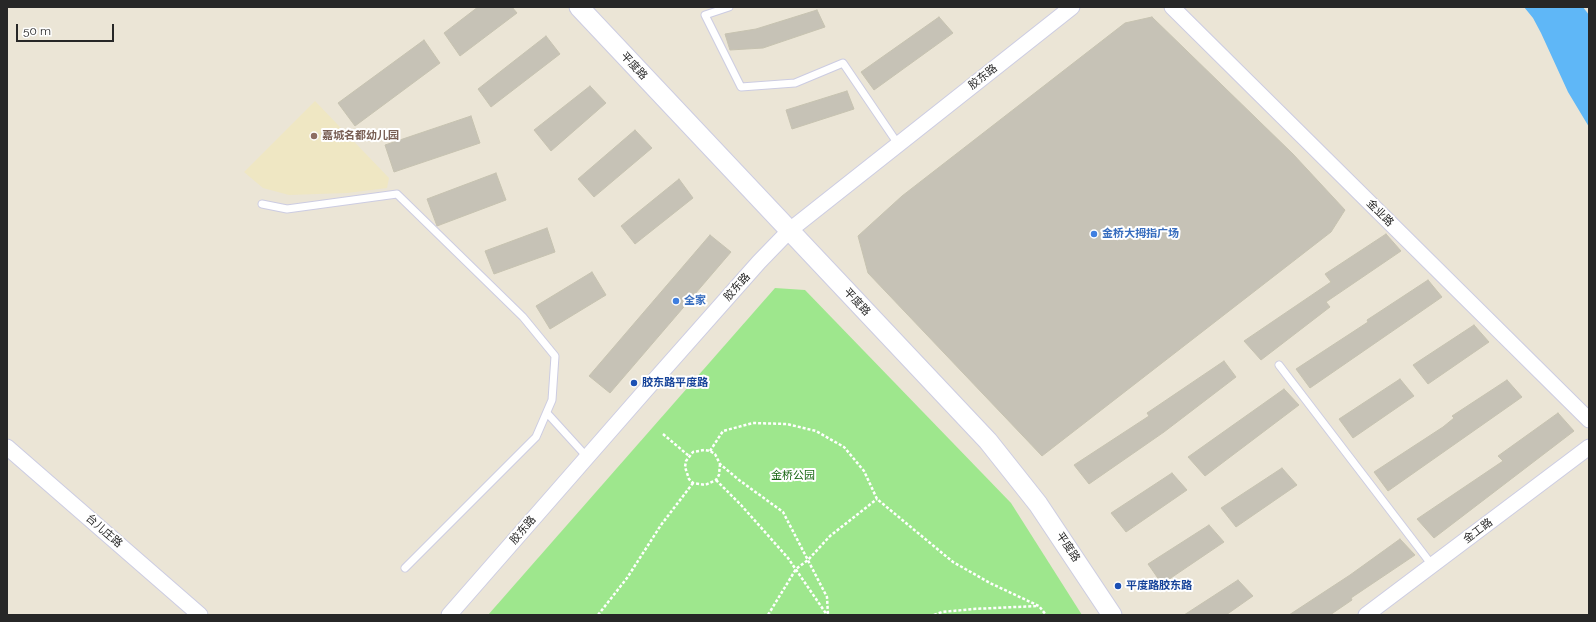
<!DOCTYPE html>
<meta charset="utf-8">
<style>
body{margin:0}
#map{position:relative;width:1596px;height:622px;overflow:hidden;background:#ebe5d6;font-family:Raleway,sans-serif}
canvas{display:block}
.frame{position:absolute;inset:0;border:8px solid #272727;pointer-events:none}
.scale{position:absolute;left:16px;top:24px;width:98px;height:18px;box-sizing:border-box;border:2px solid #272727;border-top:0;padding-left:5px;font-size:12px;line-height:14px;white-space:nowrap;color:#272727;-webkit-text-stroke:3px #fff;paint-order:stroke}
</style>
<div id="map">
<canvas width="1596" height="622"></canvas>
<div class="frame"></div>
<div class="scale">50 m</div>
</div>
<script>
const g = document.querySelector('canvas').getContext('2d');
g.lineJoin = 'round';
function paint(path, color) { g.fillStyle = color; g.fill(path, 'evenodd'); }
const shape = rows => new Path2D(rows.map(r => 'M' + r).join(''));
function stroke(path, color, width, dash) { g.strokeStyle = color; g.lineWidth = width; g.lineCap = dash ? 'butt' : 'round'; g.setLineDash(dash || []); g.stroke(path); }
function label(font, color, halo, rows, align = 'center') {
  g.font = font + ' Raleway,"Noto Sans SC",sans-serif'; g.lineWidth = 4; g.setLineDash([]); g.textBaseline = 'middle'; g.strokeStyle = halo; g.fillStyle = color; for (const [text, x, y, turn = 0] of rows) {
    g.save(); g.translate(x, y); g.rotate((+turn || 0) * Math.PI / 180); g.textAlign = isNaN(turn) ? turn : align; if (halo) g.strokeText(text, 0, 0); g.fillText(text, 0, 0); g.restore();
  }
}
paint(shape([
 [315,101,389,178,387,188,347,193,289,195,263,188,244,172]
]), '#efe7c3');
paint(shape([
 [775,288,805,290,1011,503,1082,615,488,615]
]), '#9ee78d');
paint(shape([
 [1524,7,1583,7,1589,15,1589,127,1568,92,1541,33,1533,18]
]), '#5fb7f7');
const building = shape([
 [478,7,512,7,517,13,460,56,444,33,478,7],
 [817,10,825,27,763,48,730,50,725,34,756,29,817,10],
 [939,17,953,33,874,90,861,72,939,17],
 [1152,17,1293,154,1345,210,1331,232,1042,456,868,273,858,236,902,196,1125,23,1152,17],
 [546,36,560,54,491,107,478,89,546,36],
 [424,40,440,63,355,126,338,103,424,40],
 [590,86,606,103,551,151,534,130,590,86],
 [847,91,854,109,792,129,786,110,847,91],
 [471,116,480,143,394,172,385,145,471,116],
 [635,130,652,148,594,197,578,179,635,130],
 [496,173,506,200,437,226,427,199,496,173],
 [679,179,693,198,635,244,621,226,679,179],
 [547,228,555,252,494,274,485,251,547,228],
 [1386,234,1401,251,1326,302,1330,307,1261,360,1244,341,1331,282,1325,274,1386,234],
 [710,235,731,252,610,393,589,376,710,235],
 [592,272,606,295,550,329,536,306,592,272],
 [1428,280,1442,297,1310,388,1296,369,1368,322,1367,320,1428,280],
 [1474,325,1489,342,1428,384,1413,365,1474,325],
 [1224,361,1236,377,1164,432,1089,484,1074,465,1149,416,1147,413,1224,361],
 [1400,379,1414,396,1353,438,1339,419,1400,379],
 [1507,380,1522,397,1388,491,1374,472,1443,427,1454,418,1452,416,1507,380],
 [1284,389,1299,405,1205,476,1188,457,1284,389],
 [1558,413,1574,431,1434,538,1417,519,1503,461,1498,456,1558,413],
 [1282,468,1297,485,1236,527,1221,508,1282,468],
 [1172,473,1187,490,1126,532,1111,513,1172,473],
 [1209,525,1224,542,1162,584,1148,564,1209,525],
 [1400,539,1415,555,1351,598,1352,600,1330,615,1289,615,1350,575,1400,539],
 [1238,580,1253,596,1226,615,1184,615,1238,580]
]);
paint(building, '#c6c2b6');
stroke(building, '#c6c2b0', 1);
const service = shape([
 [729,7,705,15,741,87,795,83,843,63,898,144],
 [262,204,287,209,397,194,523,317,555,356,552,400,536,437,405,568],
 [1279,365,1432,565],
 [547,413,587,457]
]);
const minor = shape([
 [1172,7,1589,420],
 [7,447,200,615],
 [449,615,644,392,759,262,790,230,1072,7],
 [1366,615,1589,447]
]);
const tertiary = shape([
 [579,7,988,441,1038,504,1112,615]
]);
stroke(service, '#cccce2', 9);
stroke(minor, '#cccce2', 17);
stroke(tertiary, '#cccce2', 21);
stroke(shape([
 [663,434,689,456],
 [710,451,723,431,753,423,787,424,816,431,844,447,864,471,877,499,953,562,990,583,1039,606,1046,615],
 [720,464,719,475,716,480,705,485,693,483,689,479,685,467,686,461,693,452,704,450,710,451,715,454,720,464,739,480,783,512,827,597,828,615],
 [716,480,741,505,788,558,827,615],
 [598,615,627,578,661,525,693,483],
 [768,615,796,569,808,560,830,536,877,499],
 [934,615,942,612,973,609,1037,606]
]), '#fff', 2.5, [3, 2]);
stroke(service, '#fff', 7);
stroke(minor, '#fff', 15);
stroke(tertiary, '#fff', 19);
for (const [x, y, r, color] of [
 [314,136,4,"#8d6e63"],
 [1094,234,4,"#3f7fe0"],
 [676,301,4,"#3f7fe0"],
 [634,383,4,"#1a4fb4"],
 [1118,586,4,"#1a4fb4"]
]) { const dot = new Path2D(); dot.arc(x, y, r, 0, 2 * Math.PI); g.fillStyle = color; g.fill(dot); stroke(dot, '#fff', 1.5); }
label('11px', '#272727', '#fff', [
 ["平度路",634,66,47],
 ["胶东路",983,77,-38],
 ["金业路",1380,213,45],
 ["胶东路",737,287,-48],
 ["平度路",857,302,47],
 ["胶东路",523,530,-49],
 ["台儿庄路",104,531,41],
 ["金工路",1478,531,-37],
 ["平度路",1068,547,56]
]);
label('bold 11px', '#785e54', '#fff', [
 ["嘉城名都幼儿园",322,136]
], 'left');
label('bold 11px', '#366cbe', '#fff', [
 ["金桥大拇指广场",1102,234],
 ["全家",684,301]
], 'left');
label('bold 11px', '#164399', '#fff', [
 ["胶东路平度路",642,383],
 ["平度路胶东路",1126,586]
], 'left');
label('11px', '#186713', '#fff', [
 ["金桥公园",793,476]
]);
</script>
